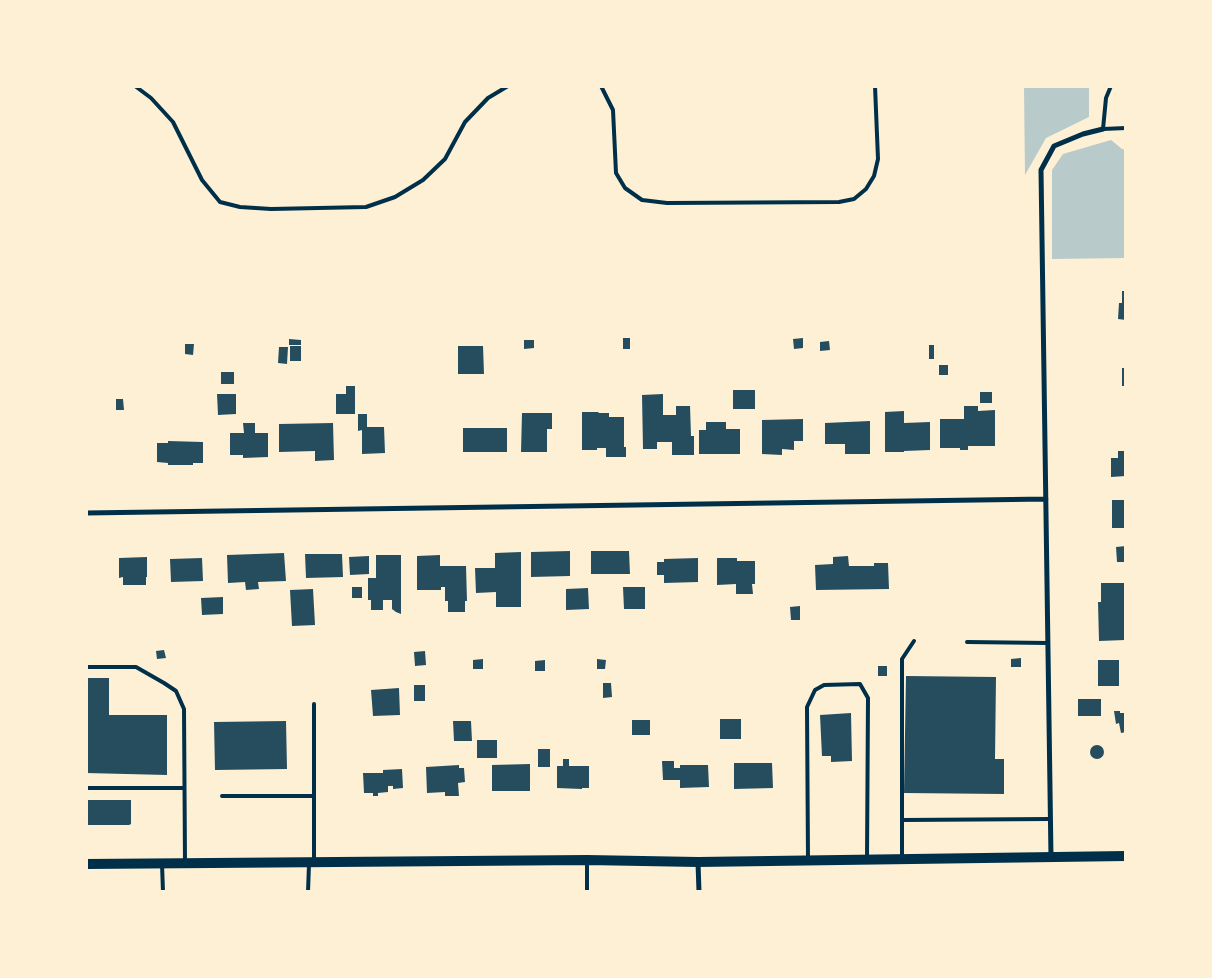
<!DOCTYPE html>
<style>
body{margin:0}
#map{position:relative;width:1212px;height:978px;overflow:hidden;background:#fdf0d5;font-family:"Source Sans 3",sans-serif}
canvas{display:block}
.frame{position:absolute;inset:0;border:88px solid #fdf0d5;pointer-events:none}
</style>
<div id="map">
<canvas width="1212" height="978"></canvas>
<div class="frame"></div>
</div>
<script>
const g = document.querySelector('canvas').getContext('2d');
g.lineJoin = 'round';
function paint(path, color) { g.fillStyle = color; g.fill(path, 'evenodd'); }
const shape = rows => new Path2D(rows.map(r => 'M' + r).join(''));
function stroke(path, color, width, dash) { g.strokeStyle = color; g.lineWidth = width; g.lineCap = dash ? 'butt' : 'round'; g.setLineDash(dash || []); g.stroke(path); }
paint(shape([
 [1024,86,1089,86,1089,117,1046,138,1025,175],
 [1111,140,1122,149,1126,150,1126,258,1052,259,1052,170,1063,154]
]), '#b9caca');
paint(shape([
 [1122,291,1126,291,1126,320,1118,319,1119,303,1122,303],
 [623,338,630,338,630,349,623,349],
 [803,338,803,348,794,349,793,339],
 [289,339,301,340,301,345,289,345],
 [524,340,534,340,534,348,524,349],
 [829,341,830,350,820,351,820,342],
 [185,344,194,344,193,355,185,354],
 [929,345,934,345,934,359,929,359],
 [290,346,301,346,301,361,290,361],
 [458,346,483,346,484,374,458,374],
 [279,347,288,347,287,364,278,363],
 [939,365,948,365,948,375,939,375],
 [1122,368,1126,368,1126,386,1122,386],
 [221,372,234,372,234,384,221,384],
 [346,386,355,386,355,414,336,414,336,394,346,394],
 [733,390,755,390,755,409,733,409],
 [980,392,992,392,992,403,980,403],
 [217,394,236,394,236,414,218,415],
 [663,394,663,415,676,415,676,406,690,406,691,436,694,436,694,455,672,455,672,442,657,442,657,449,643,449,642,395],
 [116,399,123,399,124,410,116,410],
 [964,406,978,406,978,411,995,410,995,446,968,446,968,450,960,450,960,448,940,448,940,419,964,419],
 [904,411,904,423,930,422,930,450,904,451,904,452,885,452,885,412],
 [582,412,598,412,599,413,609,413,609,417,624,417,624,447,626,447,626,457,606,457,606,448,597,448,597,450,582,450],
 [522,413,552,413,552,429,547,429,547,452,521,452],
 [358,414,367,414,367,427,384,427,385,453,362,454,362,430,358,431],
 [803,419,803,441,794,441,794,450,782,449,782,455,762,454,762,420],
 [870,421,870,454,845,454,845,444,825,444,825,423],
 [706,422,726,422,726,429,740,429,740,454,699,454,699,430,706,430],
 [243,423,255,423,255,433,268,433,268,457,243,458,243,455,230,455,230,433,244,433],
 [333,423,334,460,315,461,315,451,279,452,279,424],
 [463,428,507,428,507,452,463,452],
 [168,441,203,442,203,463,193,463,193,465,168,465,168,463,157,462,157,443,168,443],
 [1118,451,1126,451,1126,476,1111,477,1111,458,1118,458],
 [1112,500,1126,500,1126,528,1112,528],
 [1126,546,1126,562,1117,562,1116,547],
 [570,551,570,576,531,577,531,552],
 [591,551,629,551,630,574,591,574],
 [521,552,521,607,496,607,496,592,476,593,475,568,495,568,495,553],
 [284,553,286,581,258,582,259,589,246,590,245,582,228,583,227,555],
 [305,554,342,554,343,577,306,578],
 [376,555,401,555,401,614,396,612,392,609,392,600,383,600,383,610,371,610,371,600,368,600,368,578,376,578],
 [440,555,440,566,466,566,467,601,465,601,465,612,448,612,448,601,445,601,445,587,441,587,441,590,417,590,417,556],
 [369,556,369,574,350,575,349,557],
 [848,556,849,566,874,566,874,563,888,563,889,589,816,590,815,565,833,564,833,557],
 [147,557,147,577,146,577,146,585,123,585,123,577,119,578,119,558],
 [202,558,203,581,171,582,170,559],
 [698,558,698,582,664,583,664,575,657,575,657,562,664,562,664,559],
 [717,558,737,558,737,561,755,561,755,584,752,584,753,594,736,594,736,584,717,585],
 [1101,583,1124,583,1125,640,1099,641,1098,602,1101,602],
 [352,587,362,587,362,598,352,598],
 [623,587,645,587,645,609,624,609],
 [588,588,589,609,566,610,566,589],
 [313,589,315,625,292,626,290,590],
 [223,597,223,614,202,615,201,598],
 [800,606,800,620,791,620,790,607],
 [164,650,166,658,157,659,156,651],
 [425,651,426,665,415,666,414,652],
 [1021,658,1021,667,1011,667,1011,659],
 [483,659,483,669,473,669,473,660],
 [597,659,606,660,605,669,597,669],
 [545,660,545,671,535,671,535,661],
 [1098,660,1119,660,1119,686,1098,686],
 [878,666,887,666,887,676,878,676],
 [906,676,996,677,995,759,1004,759,1004,794,904,793],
 [86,678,109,678,109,715,167,715,167,775,86,773],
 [603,683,611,683,612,697,603,698],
 [414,685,425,685,425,701,414,701],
 [399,688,400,715,373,716,371,690],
 [1078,699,1101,699,1101,716,1078,716],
 [1114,711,1120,711,1120,713,1126,713,1126,732,1121,733,1119,723,1116,724],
 [851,713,852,761,831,762,831,756,822,756,820,715],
 [720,719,741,719,741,739,720,739],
 [632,720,650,720,650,735,632,735],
 [286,721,287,769,215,770,214,722],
 [453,721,471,721,472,741,454,741],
 [477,740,497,740,497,758,477,758],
 '1090 752a7 7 0 1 1 14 0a7 7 0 1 1-14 0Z',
 [538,749,550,749,550,767,538,767],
 [563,759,569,759,569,766,589,766,589,788,582,788,582,789,557,788,557,766,563,766],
 [662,761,674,761,674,768,680,768,680,765,708,765,709,787,680,788,680,780,663,780],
 [734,763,772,763,773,788,734,789],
 [530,764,530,791,492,791,492,765],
 [459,765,459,768,464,768,465,782,458,783,459,796,445,796,445,792,427,793,426,767],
 [402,769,403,788,393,789,393,786,388,786,388,792,378,793,378,796,373,796,373,793,364,793,363,773,383,773,383,770],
 [86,800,131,800,131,824,129,825,86,825]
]), '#264d5e');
stroke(shape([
 [135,86,151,98,173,122,202,180,220,202,240,207,271,209,366,207,395,197,423,180,445,159,465,122,488,98,508,86],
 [601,86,613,110,616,173,625,188,642,200,667,203,839,202,854,199,866,189,874,176,878,159,875,86],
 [1111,86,1106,98,1103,129,1126,128],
 [914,641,902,659,902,820,1050,819],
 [967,642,1048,643],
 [86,667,136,667,164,683,176,691,184,709,185,863],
 [86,788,184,788],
 [222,796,314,796],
 [902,820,902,859],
 [808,860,807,707,815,690,824,685,860,684,868,698,867,859],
 [314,862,314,704],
 [162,864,163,892],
 [308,892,309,864],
 [587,892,587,860]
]), '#003049', 4);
stroke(shape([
 [86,513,1046,499],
 [1051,857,1041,170,1054,146,1083,134,1103,129],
 [698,862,699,892]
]), '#003049', 5);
stroke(shape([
 [86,864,587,860,698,862,1126,856]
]), '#003049', 10);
</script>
